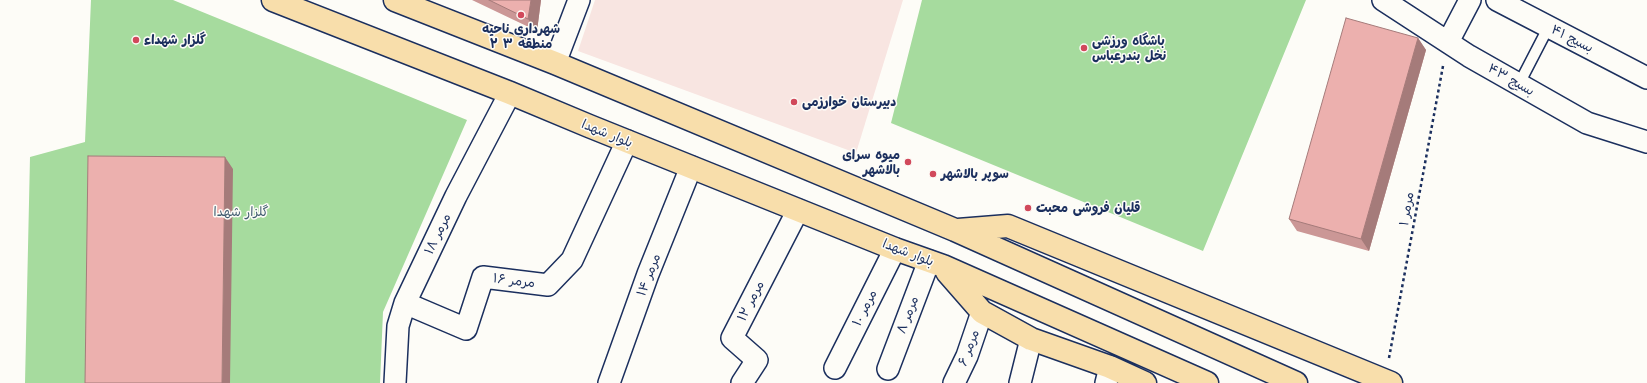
<!DOCTYPE html>
<meta charset="utf-8">
<style>
body{margin:0}
canvas{display:block;background:#fdfcf7}
</style>
<canvas width="1647" height="383"></canvas>
<script>
const g = document.querySelector('canvas').getContext('2d');
g.lineJoin = 'round';
function paint(path, color) { g.fillStyle = color; g.fill(path, 'evenodd'); }
const shape = rows => new Path2D(rows.map(r => 'M' + r).join(''));
function stroke(path, color, width, dash) { g.strokeStyle = color; g.lineWidth = width; g.lineCap = dash ? 'butt' : 'round'; g.setLineDash(dash || []); g.stroke(path); }
function label(font, color, halo, rows, align = 'center') {
  g.font = font + ' "Comic Neue","Playpen Sans Arabic",sans-serif'; g.lineWidth = 3; g.setLineDash([]); g.textBaseline = 'middle'; g.strokeStyle = halo; g.fillStyle = color; for (const [text, x, y, turn = 0] of rows) {
    g.save(); g.translate(x, y); g.rotate((+turn || 0) * Math.PI / 180); g.textAlign = isNaN(turn) ? turn : align; if (halo) g.strokeText(text, 0, 0); g.fillText(text, 0, 0); g.restore();
  }
}
paint(shape([
 [595,0,903,0,856,153,578,51]
]), '#f8e5e1');
paint(shape([
 [91,0,173,0,467,120,383,312,380,383,25,383,30,157,85,142],
 [922,0,1306,0,1203,251,891,123]
]), '#a6db9e');
const service = shape([
 [1519,84,1549,26]
]);
const minor = shape([
 [1383,0,1469,56,1587,123,1647,142],
 [1497,0,1647,78],
 [1448,42,1470,0],
 [555,63,579,0],
 [405,303,466,329,483,277,548,285,572,260,627,141],
 [835,368,895,249],
 [888,369,929,261],
 [395,383,398,326,405,303,456,196,510,93],
 [609,383,648,274,691,167],
 [742,383,757,360,732,338,798,210],
 [954,383,967,356,982,312],
 [1020,383,1031,339],
 [1106,383,1110,367]
]);
const trunk = shape([
 [273,0,510,93,589,126,895,249,943,266,1207,383],
 [395,0,555,63,955,230,1296,383],
 [958,230,1008,226,1391,383],
 [947,272,982,312,1031,339,1110,367,1145,383]
]);
stroke(service, '#1b2f5e', 13);
stroke(minor, '#1b2f5e', 24);
stroke(trunk, '#1b2f5e', 25);
stroke(shape([
 [1389,358,1443,66]
]), '#1b2f5e', 2.5, [3, 3]);
stroke(service, '#fdfcf7', 10);
stroke(minor, '#fdfcf7', 21);
stroke(trunk, '#f8deab', 22);
paint(shape([
 [472,0,541,0,537,31],
 [1418,38,1426,50,1369,251,1297,231,1289,219]
]), '#cb9796');
paint(shape([
 [531,0,541,0,537,31,528,19],
 [1418,38,1426,50,1369,251,1361,239],
 [225,157,233,169,230,383,222,383]
]), '#a57b7a');
const building = shape([
 [489,0,531,0,528,19,489,0],
 [1346,18,1418,38,1361,239,1289,219,1346,18],
 [88,156,225,157,222,383,85,383,88,156]
]);
paint(building, '#ecb0ae');
stroke(building, '#a57b7a', 1);
for (const [x, y, r, color] of [
 [521,15,4,"#d1495b"],
 [136,40,4,"#d1495b"],
 [1084,48,4,"#d1495b"],
 [794,102,4,"#d1495b"],
 [908,162,4,"#d1495b"],
 [933,174,4,"#d1495b"],
 [1028,208,4,"#d1495b"]
]) { const dot = new Path2D(); dot.arc(x, y, r, 0, 2 * Math.PI); g.fillStyle = color; g.fill(dot); stroke(dot, '#fdfcf7', 1.5); }
label('bold 13px', '#1b2f5e', '#fdfcf7', [
 ["شهرداری ناحیه",521,29,"center"],
 ["۲ منطقه ۳",521,44,"center"],
 ["گلزار شهداء",144,40],
 ["باشگاه ورزشی",1092,41],
 ["نخل بندرعباس",1092,56],
 ["دبیرستان خوارزمی",802,102],
 ["میوه سرای",900,155,"right"],
 ["بالاشهر",900,170,"right"],
 ["سوپر بالاشهر",941,174],
 ["قلیان فروشی محبت",1036,208]
], 'left');
label('13px', '#1b2f5e', '#fdfcf7', [
 ["بسیج ۴۱",1572,39,27],
 ["بسیج ۴۳",1511,80,30],
 ["بلوار شهدا",607,134,22],
 ["مرمر ۱",1407,209,-80],
 ["مرمر ۱۸",438,234,-64],
 ["بلوار شهدا",908,253,21],
 ["مرمر ۱۴",649,275,-69],
 ["مرمر ۱۶",514,281,7],
 ["مرمر ۱۲",751,301,-63],
 ["مرمر ۱۰",865,308,-63],
 ["مرمر ۸",908,315,-69],
 ["مرمر ۶",969,348,-69]
]);
label('13px', '#3e5a6e', '#fdfcf7', [
 ["گلزار شهدا",241,212]
]);
</script>
